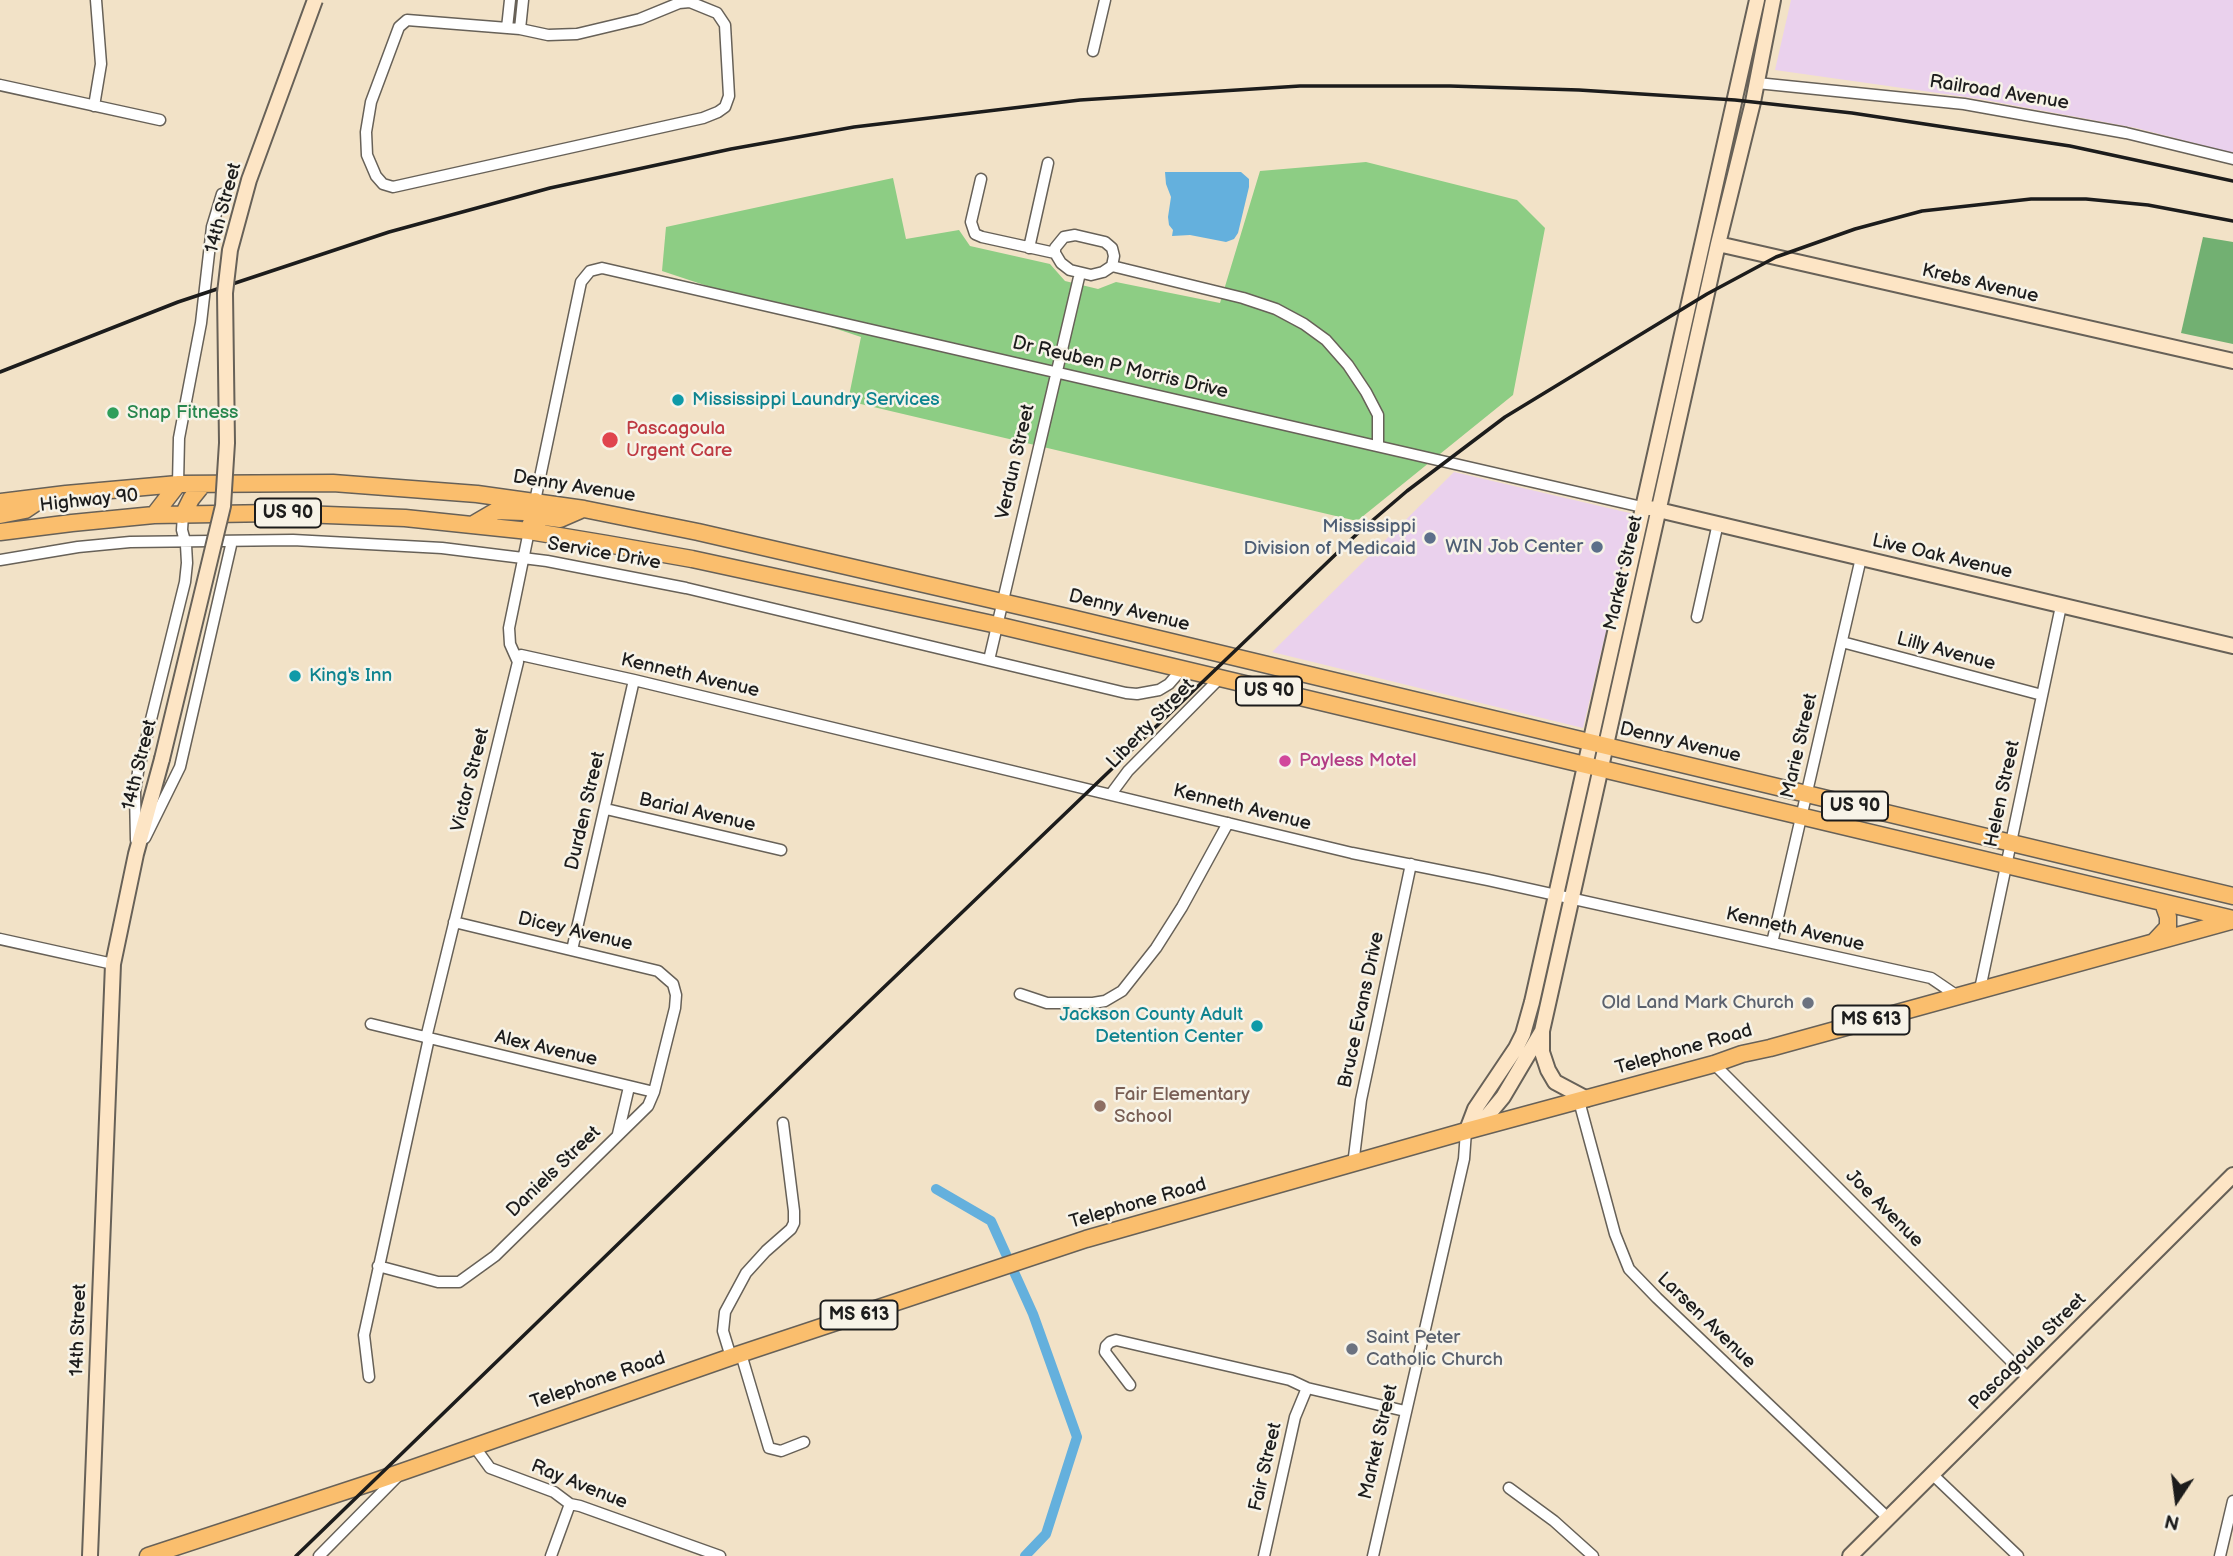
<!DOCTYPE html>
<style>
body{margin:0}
#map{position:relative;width:2233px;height:1556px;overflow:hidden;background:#f2e2c7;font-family:"Balsamiq Sans",sans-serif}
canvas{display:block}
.north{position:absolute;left:2142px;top:1465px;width:70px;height:70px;-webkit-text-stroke:5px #f7f3e8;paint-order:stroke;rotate:193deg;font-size:19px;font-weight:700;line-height:28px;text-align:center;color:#1c1c1c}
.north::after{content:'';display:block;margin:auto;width:24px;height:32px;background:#1c1c1c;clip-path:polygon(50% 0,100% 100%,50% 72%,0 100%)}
</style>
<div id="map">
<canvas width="2233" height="1556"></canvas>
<div class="north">N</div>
</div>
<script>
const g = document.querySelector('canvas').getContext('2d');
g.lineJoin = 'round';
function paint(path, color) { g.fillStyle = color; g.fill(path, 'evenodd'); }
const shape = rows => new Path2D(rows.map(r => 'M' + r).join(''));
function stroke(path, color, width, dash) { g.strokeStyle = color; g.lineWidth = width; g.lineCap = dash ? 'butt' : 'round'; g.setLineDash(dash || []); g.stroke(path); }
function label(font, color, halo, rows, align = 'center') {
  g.font = font + ' "Balsamiq Sans",sans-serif'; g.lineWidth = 5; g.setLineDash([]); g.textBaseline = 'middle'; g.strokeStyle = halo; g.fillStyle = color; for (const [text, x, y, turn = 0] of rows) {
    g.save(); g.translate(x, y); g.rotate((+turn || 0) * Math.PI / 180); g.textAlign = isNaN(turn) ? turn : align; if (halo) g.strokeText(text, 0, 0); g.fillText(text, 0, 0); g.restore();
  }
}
paint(shape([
 [1791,0,2233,0,2233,153,2136,128,1980,99,1775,70],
 [1454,472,1634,514,1583,728,1272,652]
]), '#ead1ed');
paint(shape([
 [1366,162,1517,200,1545,228,1513,395,1357,521,848,401,861,337,662,271,666,227,893,178,906,239,959,230,970,246,1050,264,1065,281,1098,289,1116,282,1220,303,1260,171]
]), '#8dcd84');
paint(shape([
 [2203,237,2233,242,2233,344,2181,333]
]), '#72b072');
paint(shape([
 [1165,172,1241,172,1249,179,1249,187,1238,233,1234,239,1226,242,1190,235,1172,236,1173,230,1169,225,1168,217,1171,197,1166,184]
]), '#64b0dd');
stroke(shape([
 [936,1189,991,1221,1033,1314,1077,1437,1046,1534,1025,1556]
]), '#64b0dd', 10);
const street = shape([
 [690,2,717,13,725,25,729,96,725,107,718,112,703,118,393,187,383,184,376,176,367,155,366,132,371,102,399,27,407,20,520,29,548,35,577,34,640,19,679,3,690,2],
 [507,28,510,0],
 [520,29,523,0],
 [1093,51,1105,0],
 [1757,83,1964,104,2126,133,2233,159],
 [0,85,160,120],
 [94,106,101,64,96,0],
 [981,179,971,222,975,234,982,237,1055,253],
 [1075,235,1105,242,1112,248,1114,256,1112,266,1103,272,1091,275,1070,270,1061,263,1055,253,1055,248,1064,237,1075,235],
 [1029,248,1048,163],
 [1112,266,1243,298,1276,309,1304,324,1326,340,1348,365,1366,392,1378,415,1378,446],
 [178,484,179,438,201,323,212,227,222,194],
 [535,501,581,282,590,271,602,268,1642,507],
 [0,560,78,547,130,542,293,540,442,548,547,561,686,588,1126,693,1137,694,1159,690,1169,684,1182,669],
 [1697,617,1718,523],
 [1842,642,2042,695],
 [517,656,521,655,634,680,1352,853,1488,880,1931,978,1956,995],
 [989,660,1080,273],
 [1111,794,1128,771,1219,679],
 [606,809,781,850],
 [145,838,180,767,232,541],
 [136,840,135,792,138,772,185,582,187,563,186,545,182,530,183,515],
 [0,939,113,964],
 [1772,943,1861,558],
 [572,950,634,680],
 [1980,989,2061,606],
 [1020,994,1047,1003,1093,1003,1105,1001,1122,991,1156,948,1182,907,1228,823],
 [371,1024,654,1092],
 [426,1038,518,662,510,644,509,628,529,531],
 [1714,1064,2028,1378],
 [1579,1101,1615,1234,1629,1269,1657,1298,1888,1518],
 [618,1134,629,1087],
 [1353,1165,1361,1100,1411,864],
 [378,1266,438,1282,459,1282,495,1256,648,1106,654,1092,675,1008,676,995,673,984,658,971,454,922],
 [741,1354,769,1448,781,1451,804,1442],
 [731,1357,723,1331,725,1312,746,1273,766,1251,791,1229,794,1223,794,1211,783,1123],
 [369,1377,364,1335,429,1038],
 [1130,1385,1105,1352,1106,1346,1110,1342,1116,1340,1146,1347,1290,1380,1307,1388,1405,1411],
 [474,1446,490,1468,554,1492,570,1504,580,1506,720,1556],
 [1932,1474,2018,1556],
 [1509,1488,1554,1521,1593,1556],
 [319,1556,398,1476],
 [551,1556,570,1504],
 [1264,1556,1295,1417,1307,1388],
 [1373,1556,1464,1159,1466,1131],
 [2220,1556,2233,1501]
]);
const secondary = shape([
 [1718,244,2233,361],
 [1650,508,2233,646],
 [1542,1032,1542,1052,1548,1070,1555,1082,1587,1099],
 [1470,1129,1488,1115,1503,1097,1542,1031,1718,244,1753,102,1773,0],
 [1467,1130,1475,1109,1516,1048,1523,1034,1532,1002,1757,0],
 [90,1556,113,964,136,854,162,759],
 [1850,1556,2233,1175]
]);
const primary = shape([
 [0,502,66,494,178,484,333,483,477,494,584,509,698,532,1067,617,2233,896],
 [0,515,25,510,40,500],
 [154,515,178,484],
 [183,515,191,499,203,484],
 [472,525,496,511,524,512,532,507,535,501],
 [529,531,531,523,536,520,545,517,560,519,583,509],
 [0,532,72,523,154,515,275,513,405,518,529,531,607,544,692,559,997,625,2233,919],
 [2154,942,2168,927,2168,917,2163,903],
 [148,1556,373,1482,731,1357,1086,1239,1466,1131,1714,1064,1742,1054,1770,1048,2231,921]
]);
stroke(street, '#676158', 13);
stroke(secondary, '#676158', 18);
stroke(primary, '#676158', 19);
stroke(street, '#fff', 10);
stroke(secondary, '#fde5c5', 14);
stroke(primary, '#fabe6d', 16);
stroke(shape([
 [0,372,178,302,389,232,550,188,731,149,854,127,1080,100,1300,86,1450,86,1579,90,1735,100,1852,113,2070,146,2233,181],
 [296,1556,808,1060,1359,532,1407,491,1505,417,1707,294,1776,257,1855,229,1922,211,2031,199,2086,199,2148,205,2233,221]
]), '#1c1c1c', 3.5);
const secondaryBridge = shape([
 [162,759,223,506,227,443,225,293,230,250,249,180,315,0]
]);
stroke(secondaryBridge, '#676158', 18, []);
stroke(secondaryBridge, '#fde5c5', 14);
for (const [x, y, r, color] of [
 [678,400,7,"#0f9aa8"],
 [113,413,7,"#2e9e5b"],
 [610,440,9,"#e0444e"],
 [1430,538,7,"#5c6f8a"],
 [1597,547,7,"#5c6f8a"],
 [295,676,7,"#0f9aa8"],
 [1285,761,7,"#d1479c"],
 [1808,1003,7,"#6b7280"],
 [1257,1026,7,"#0f9aa8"],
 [1100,1106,7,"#8d6e63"],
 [1352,1349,7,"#6b7280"]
]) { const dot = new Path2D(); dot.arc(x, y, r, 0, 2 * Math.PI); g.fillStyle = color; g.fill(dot); stroke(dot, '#f7f3e8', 2.5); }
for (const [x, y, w] of [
 [288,513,66],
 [1269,691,66],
 [1855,806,66],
 [1871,1020,77],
 [859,1315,77]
]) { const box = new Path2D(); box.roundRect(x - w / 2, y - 14.5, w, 29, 5); g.fillStyle = '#f7f3e8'; g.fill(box); stroke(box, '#1c1c1c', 2); }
label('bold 18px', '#1c1c1c', null, [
 ["US 90",288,513],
 ["US 90",1269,691],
 ["US 90",1855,806],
 ["MS 613",1871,1020],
 ["MS 613",859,1315]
]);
label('19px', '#1c1c1c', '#f7f3e8', [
 ["Railroad Avenue",1999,93,9],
 ["14th Street",224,208,-75],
 ["Krebs Avenue",1980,284,13],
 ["Dr Reuben P Morris Drive",1120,368,13],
 ["Verdun Street",1016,462,-77],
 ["Denny Avenue",574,487,9],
 ["Highway 90",89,501,-6],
 ["Service Drive",604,554,10],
 ["Live Oak Avenue",1942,557,13],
 ["Market Street",1624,573,-77],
 ["Denny Avenue",1129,611,14],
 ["Lilly Avenue",1946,652,15],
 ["Kenneth Avenue",690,676,13],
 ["Liberty Street",1151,724,-46],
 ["Denny Avenue",1680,743,13],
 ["Marie Street",1800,746,-77],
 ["14th Street",140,765,-76],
 ["Victor Street",471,780,-76],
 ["Helen Street",2003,794,-78],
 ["Kenneth Avenue",1242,808,14],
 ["Durden Street",586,811,-77],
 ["Barial Avenue",697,813,13],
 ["Kenneth Avenue",1795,930,13],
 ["Dicey Avenue",575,932,13],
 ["Bruce Evans Drive",1362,1010,-78],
 ["Alex Avenue",546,1049,13],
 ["Telephone Road",1684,1050,-16],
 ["Daniels Street",554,1172,-44],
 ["Telephone Road",1138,1204,-16],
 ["Joe Avenue",1884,1209,45],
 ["Larsen Avenue",1706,1321,44],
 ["14th Street",79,1330,-88],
 ["Pascagoula Street",2028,1352,-45],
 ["Telephone Road",598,1381,-19],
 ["Market Street",1379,1442,-77],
 ["Fair Street",1266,1467,-77],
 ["Ray Avenue",579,1485,22]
]);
label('19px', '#0d838f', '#f7f3e8', [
 ["Mississippi Laundry Services",692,400],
 ["King's Inn",309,676],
 ["Jackson County Adult",1243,1015,"right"],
 ["Detention Center",1243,1037,"right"]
], 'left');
label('19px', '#27864d', '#f7f3e8', [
 ["Snap Fitness",127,413]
], 'left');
label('19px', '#be3a42', '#f7f3e8', [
 ["Pascagoula",626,429],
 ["Urgent Care",626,451]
], 'left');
label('19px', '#4e5e75', '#f7f3e8', [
 ["Mississippi",1416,527],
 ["Division of Medicaid",1416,549],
 ["WIN Job Center",1583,547]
], 'right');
label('19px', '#b23c85', '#f7f3e8', [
 ["Payless Motel",1299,761]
], 'left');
label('19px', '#5b616d', '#f7f3e8', [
 ["Old Land Mark Church",1794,1003],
 ["Saint Peter",1366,1338,"left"],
 ["Catholic Church",1366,1360,"left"]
], 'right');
label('19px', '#785e54', '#f7f3e8', [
 ["Fair Elementary",1114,1095],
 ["School",1114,1117]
], 'left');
</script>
